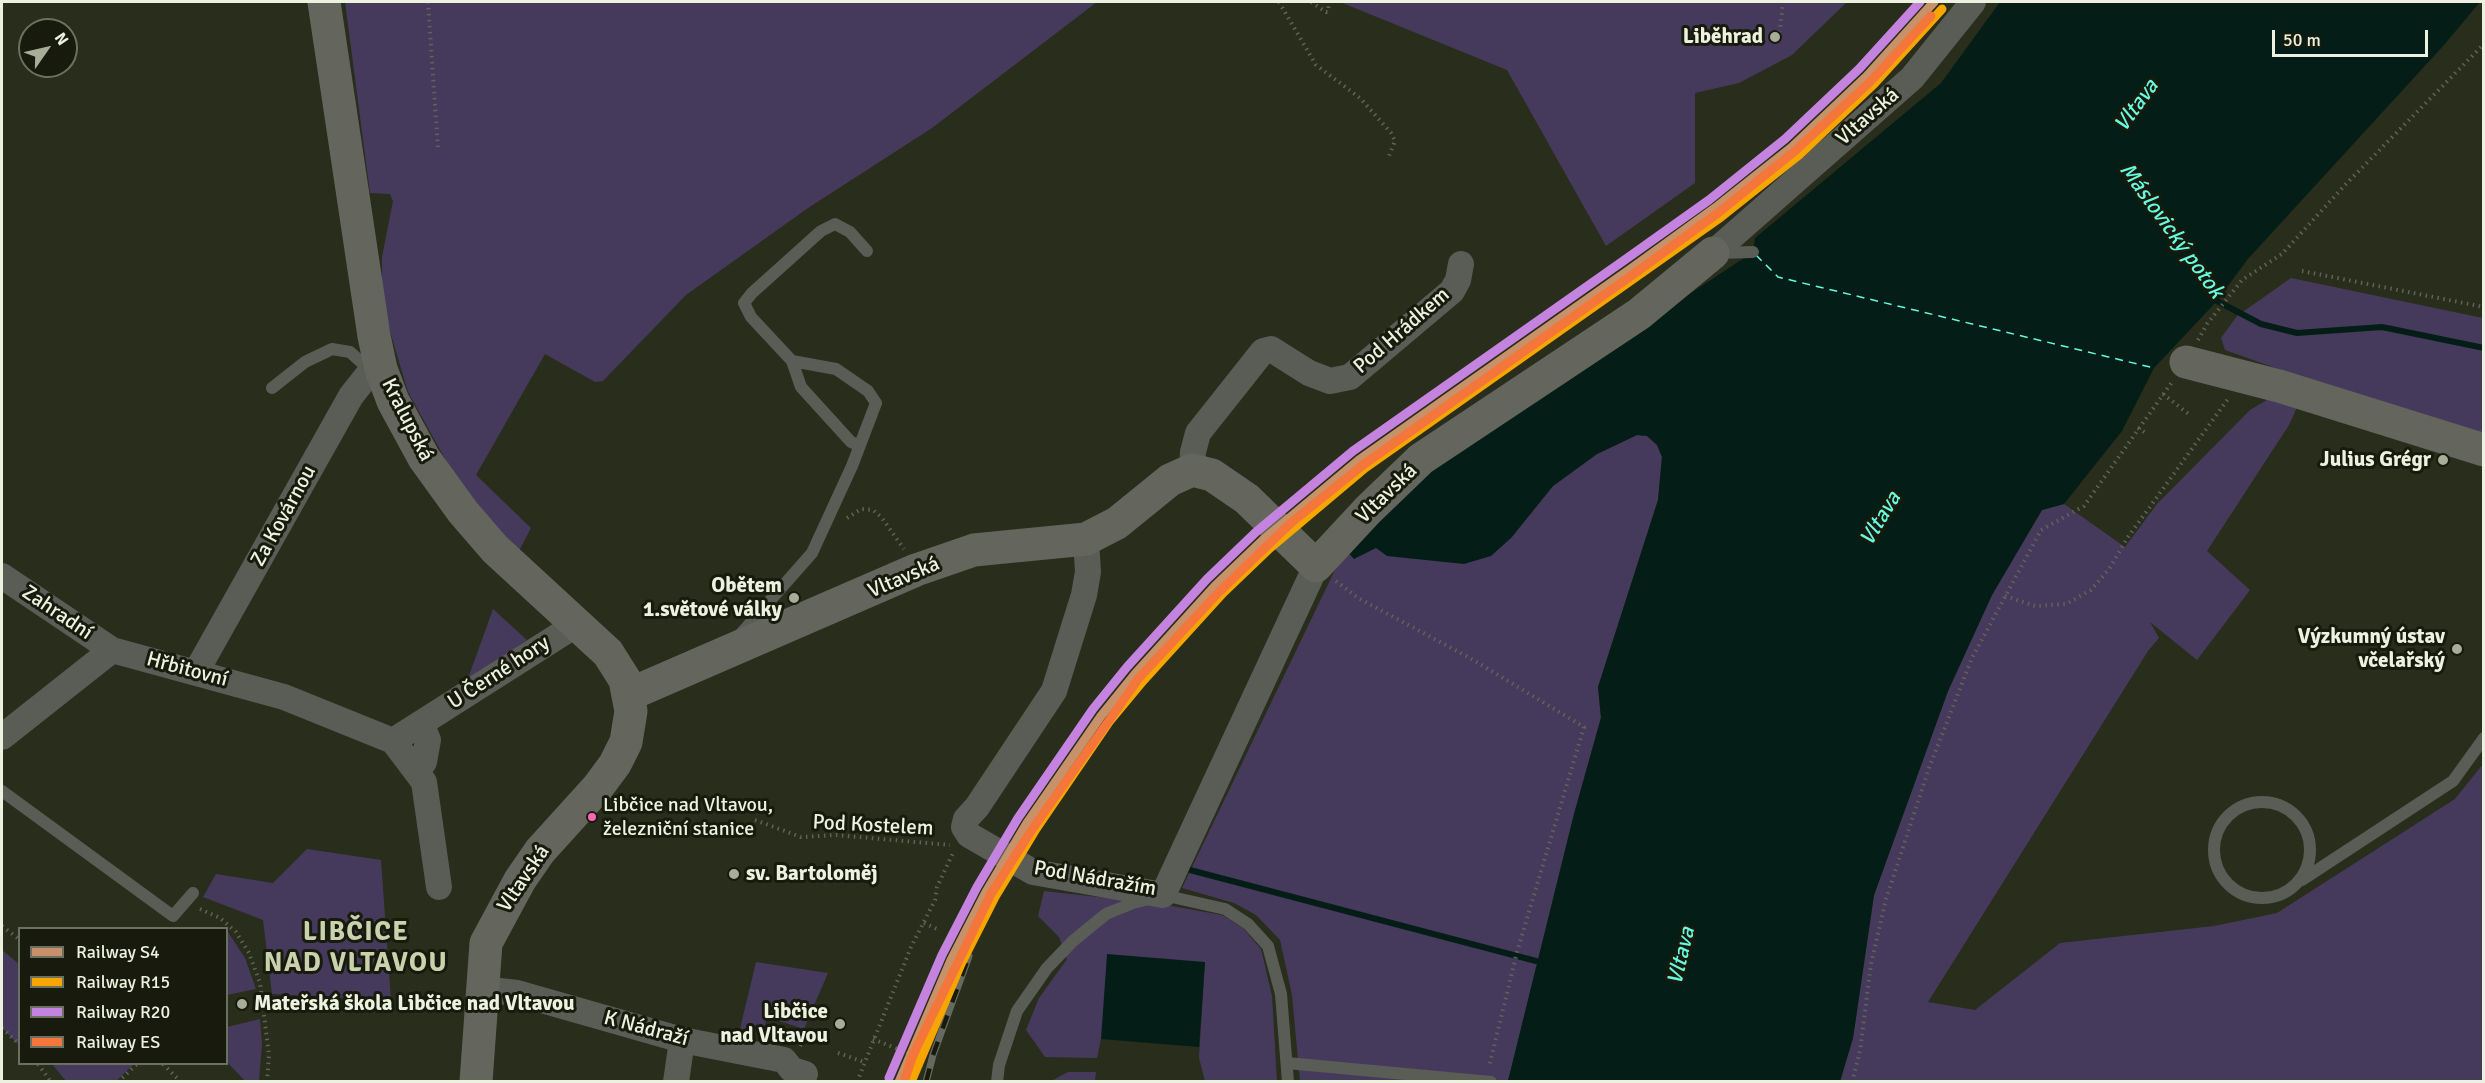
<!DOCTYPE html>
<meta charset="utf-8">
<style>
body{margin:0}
#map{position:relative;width:2485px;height:1083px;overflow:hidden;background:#292d1b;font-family:Signika,sans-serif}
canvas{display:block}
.frame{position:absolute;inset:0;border:3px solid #ecf2df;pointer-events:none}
.legend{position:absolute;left:18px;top:927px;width:210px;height:138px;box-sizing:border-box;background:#171a0c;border:2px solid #6c7060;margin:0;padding:8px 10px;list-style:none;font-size:18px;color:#ecf2df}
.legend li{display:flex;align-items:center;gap:12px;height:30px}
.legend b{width:30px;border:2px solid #6c7060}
.north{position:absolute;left:18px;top:18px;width:60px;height:60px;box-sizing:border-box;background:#171a0c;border:2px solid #6c7060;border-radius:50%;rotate:56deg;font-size:16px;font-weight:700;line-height:24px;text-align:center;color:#ecf2df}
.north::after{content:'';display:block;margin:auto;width:21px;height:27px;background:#a8ad9a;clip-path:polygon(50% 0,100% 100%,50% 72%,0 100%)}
.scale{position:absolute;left:2272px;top:30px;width:156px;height:27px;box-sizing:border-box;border:3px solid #ecf2df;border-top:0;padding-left:8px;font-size:18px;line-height:21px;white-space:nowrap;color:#ecf2df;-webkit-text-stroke:4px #171a0c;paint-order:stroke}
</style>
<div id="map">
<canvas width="2485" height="1083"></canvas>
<div class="frame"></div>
<ul class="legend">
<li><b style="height:8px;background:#c7916a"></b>Railway S4</li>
<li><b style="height:8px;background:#f7a600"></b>Railway R15</li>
<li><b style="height:8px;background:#c483df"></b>Railway R20</li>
<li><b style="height:8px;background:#f5763a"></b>Railway ES</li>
</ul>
<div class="north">N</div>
<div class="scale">50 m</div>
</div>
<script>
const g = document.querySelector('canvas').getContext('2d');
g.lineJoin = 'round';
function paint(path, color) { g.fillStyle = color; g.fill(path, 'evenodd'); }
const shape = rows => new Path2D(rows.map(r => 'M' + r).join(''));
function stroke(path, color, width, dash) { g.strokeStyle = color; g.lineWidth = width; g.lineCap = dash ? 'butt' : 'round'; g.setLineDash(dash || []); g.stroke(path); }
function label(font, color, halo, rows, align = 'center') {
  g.font = font + ' Signika,sans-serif'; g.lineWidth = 6; g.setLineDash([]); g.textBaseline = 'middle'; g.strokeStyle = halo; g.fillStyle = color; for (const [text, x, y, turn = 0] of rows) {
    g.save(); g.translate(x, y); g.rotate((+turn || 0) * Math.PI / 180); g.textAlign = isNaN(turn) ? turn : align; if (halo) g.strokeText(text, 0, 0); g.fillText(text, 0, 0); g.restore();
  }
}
paint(shape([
 [345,2,1097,2,932,128,808,208,686,295,603,381,595,382,545,354,476,475,531,528,519,551,463,491,408,392,382,304,382,257,393,201,390,194,370,193],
 [1340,2,1847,2,1792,55,1739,83,1695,93,1695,183,1606,246,1507,70],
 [2291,278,2483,318,2483,434,2315,382,2225,350,2221,338,2237,316],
 [2272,397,2299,403,2289,425,2207,551,2250,590,2197,660,2150,622,2159,638,2148,651,1928,1002,1975,1010,2060,943,2214,926,2277,913,2455,799,2483,764,2483,1081,1840,1082,1853,1038,1874,895,1948,691,1992,595,2042,510,2064,504,2125,547,2157,504,2250,410],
 [1637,435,1647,436,1657,445,1662,457,1658,500,1598,687,1601,717,1574,814,1508,1081,1300,1081,1292,995,1280,940,1256,915,1234,903,1182,888,1345,549,1364,552,1376,548,1511,538,1553,486,1597,454],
 [493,609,527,640,468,682,467,681],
 [307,849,381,860,391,1000,272,994,263,920,203,897,216,874,273,883],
 [1044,891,1161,904,1222,915,1243,928,1261,949,1272,996,1277,1081,1205,1081,1199,1058,1205,962,1101,1039,1097,1058,1045,1057,1026,1030,1039,998,1067,959,1059,937,1038,916],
 [226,929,245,958,256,989,227,995],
 [2,950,19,964,19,1045,2,1028],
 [756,962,828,973,804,1029,767,1017,764,1029,754,1026,749,1040,738,1037],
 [260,1019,262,1045,259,1081,245,1081,227,1062,227,1027],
 [52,1064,134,1064,115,1082,66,1081],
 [1068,1072,1096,1072,1095,1081,1051,1081]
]), '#463a5c');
paint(shape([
 [2000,2,2480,2,2444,45,2247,260,2217,301,2154,368,2122,431,2064,504,2042,510,1992,595,1948,691,1874,895,1853,1038,1840,1081,1508,1081,1574,814,1601,718,1598,687,1658,500,1662,457,1657,445,1647,436,1637,435,1597,454,1553,486,1511,538,1491,556,1464,564,1387,556,1376,548,1354,559,1345,549,1441,458,1753,252,1755,238,1941,83],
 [1107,954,1205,962,1199,1047,1101,1039]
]), '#041e17');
stroke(shape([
 [2212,294,2217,301,2261,324,2297,333,2382,327,2484,348],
 [1190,870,1536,961]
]), '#041e17', 6);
stroke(shape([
 [1756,255,1778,277,2154,368]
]), '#66fadf', 1.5, [8, 6]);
stroke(shape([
 [428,2,438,149],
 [1279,2,1316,65,1360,98,1391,133,1395,141,1389,156],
 [1311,2,1326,12,1328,12,1329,2],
 [1775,37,1780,30,1783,2],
 [2302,271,2484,307],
 [2198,340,2207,324,2242,280,2282,254,2345,185,2484,44],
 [2163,394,2190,415],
 [2138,428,2147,434],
 [847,518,861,509,873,510,882,518,904,549],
 [1336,581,1358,598,1470,658,1584,727,1517,952,1489,1067],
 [2005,596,2035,606,2066,604,2091,590,2109,569,2128,537,2228,399],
 [755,820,801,837,836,835,950,845],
 [200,909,220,918,236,932,249,953,260,983,269,1055,267,1082],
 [924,923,937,929],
 [2,926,20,940],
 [2,1028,20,1045],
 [873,1039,915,1056],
 [800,1046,807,1032],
 [838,1053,864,1062],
 [38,1064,51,1082],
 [163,1064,181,1082],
 [118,1082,137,1064],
 [857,1082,911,947,935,900,937,887,954,851],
 [1852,1082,1860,1051,1871,964,1886,899,1929,768,1972,658,2041,530,2084,506,2172,382]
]), '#60635a', 4, [1.5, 4.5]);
stroke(shape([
 [1717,253,1753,252],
 [272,388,305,362,332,349,350,352,372,372],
 [858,445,851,442,801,387,792,361,751,317,744,303,752,293,821,231,835,224,850,232,867,251],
 [738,637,812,553,852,466,876,403,868,391,836,369,792,361],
 [2,791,173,916,193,893],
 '2214 850a48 48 0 1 1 96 0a48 48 0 1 1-96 0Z',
 [2302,880,2453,781,2484,738],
 [1287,1063,1491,1082],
 [997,1082,999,1065,1017,1011,1047,968,1073,941,1106,914,1133,903,1163,895,1225,909,1248,924,1268,946,1281,994,1288,1082]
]), '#5a5c56', 12);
stroke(shape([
 [1713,253,1912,78,1973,2],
 [1192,470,1193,452,1198,433,1263,351,1271,349,1309,373,1330,381,1350,377,1452,291,1458,280,1461,264],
 [1086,539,1088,572,1084,595,1054,691,977,807,966,819,964,827,969,835,1033,872,1163,895,1316,566],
 [2,576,112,650,284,697,393,741],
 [196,672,351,396,366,377,381,369],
 [2,737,112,650],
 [393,741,577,624],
 [393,741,424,782,439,887],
 [416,771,424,762,428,740,421,723],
 [482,989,517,993,682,1040,784,1060,792,1070,805,1074],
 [676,1082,682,1040]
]), '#5a5c56', 26);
stroke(shape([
 [324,2,374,336,381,369,393,401,424,458,463,512,495,549,608,653,625,680,631,711,626,742,615,764,598,787,540,851,520,880,486,943,476,1082],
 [2186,362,2279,386,2484,450],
 [628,695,916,570,974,550,1086,539,1117,523,1170,480,1192,470,1212,475,1247,499,1316,566,1368,510,1421,459,1639,314,1713,253]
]), '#64665e', 33);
const rail = shape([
 [926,1082,933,1055,969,956]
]);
stroke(rail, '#676961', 7);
stroke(rail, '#171a0c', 4.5, [14]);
stroke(shape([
 [899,1082,951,960,986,892,1027,823,1101,716,1135,674,1215,586,1263,540,1359,460,1632,268,1715,208,1792,147,1867,76,1934,2]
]), '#c7916a', 9);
stroke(shape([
 [911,1082,961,964,995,897,1036,829,1109,722,1143,681,1223,593,1270,548,1365,468,1721,217,1799,155,1874,84,1942,9]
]), '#f7a600', 9);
stroke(shape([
 [889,1078,942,955,977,887,1018,818,1093,709,1127,667,1207,579,1256,532,1353,451,1626,259,1709,200,1785,139,1859,69,1920,2]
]), '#c483df', 9);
stroke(shape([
 [904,1082,913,1055,991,894,1031,831,1139,678,1219,592,1292,522,1363,465,1638,271,1718,213,1795,151,1870,82,1931,16]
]), '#f5763a', 9);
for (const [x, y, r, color] of [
 [1775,37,6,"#a8ad9a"],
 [2443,460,6,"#a8ad9a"],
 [794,598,6,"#a8ad9a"],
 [2457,649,6,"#a8ad9a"],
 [592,817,5,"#fa66b7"],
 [734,874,6,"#a8ad9a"],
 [242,1004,6,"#a8ad9a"],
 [840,1024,6,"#a8ad9a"]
]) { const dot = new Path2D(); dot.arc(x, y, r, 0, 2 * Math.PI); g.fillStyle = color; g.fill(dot); stroke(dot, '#171a0c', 2); }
label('20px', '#ecf2df', '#171a0c', [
 ["Libčice nad Vltavou,",603,806],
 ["železniční stanice",603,830]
], 'left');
label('bold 21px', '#ecf2df', '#171a0c', [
 ["Liběhrad",1763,37],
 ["Julius Grégr",2431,460],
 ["Obětem",782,586],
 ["1.světové války",782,610],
 ["Výzkumný ústav",2445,637],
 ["včelařský",2445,661],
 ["sv. Bartoloměj",746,874,"left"],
 ["Mateřská škola Libčice nad Vltavou",254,1004,"left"],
 ["Libčice",828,1012],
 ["nad Vltavou",828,1036]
], 'right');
label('21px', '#ecf2df', '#171a0c', [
 ["Vltavská",1868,117,-41],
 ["Pod Hrádkem",1402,331,-41],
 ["Kralupská",407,420,63],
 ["Vltavská",1387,494,-44],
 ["Za Kovárnou",284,516,-61],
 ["Vltavská",904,578,-23],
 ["Zahradní",57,613,34],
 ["Hřbitovní",187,670,15],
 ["U Černé hory",499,673,-33],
 ["Pod Kostelem",873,826,3],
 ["Vltavská",524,879,-56],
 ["Pod Nádražím",1095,879,10],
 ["K Nádraží",646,1029,15]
]);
label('italic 22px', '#66fadf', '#171a0c', [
 ["Vltava",2137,106,-54],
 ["Máslovický potok",2171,231,54],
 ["Vltava",1881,519,-59],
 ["Vltava",1682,956,-77]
]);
g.letterSpacing = '1.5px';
label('bold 27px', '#c9d2ad', '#171a0c', [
 ["LIBČICE",356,933],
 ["NAD VLTAVOU",356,964]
]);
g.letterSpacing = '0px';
</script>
